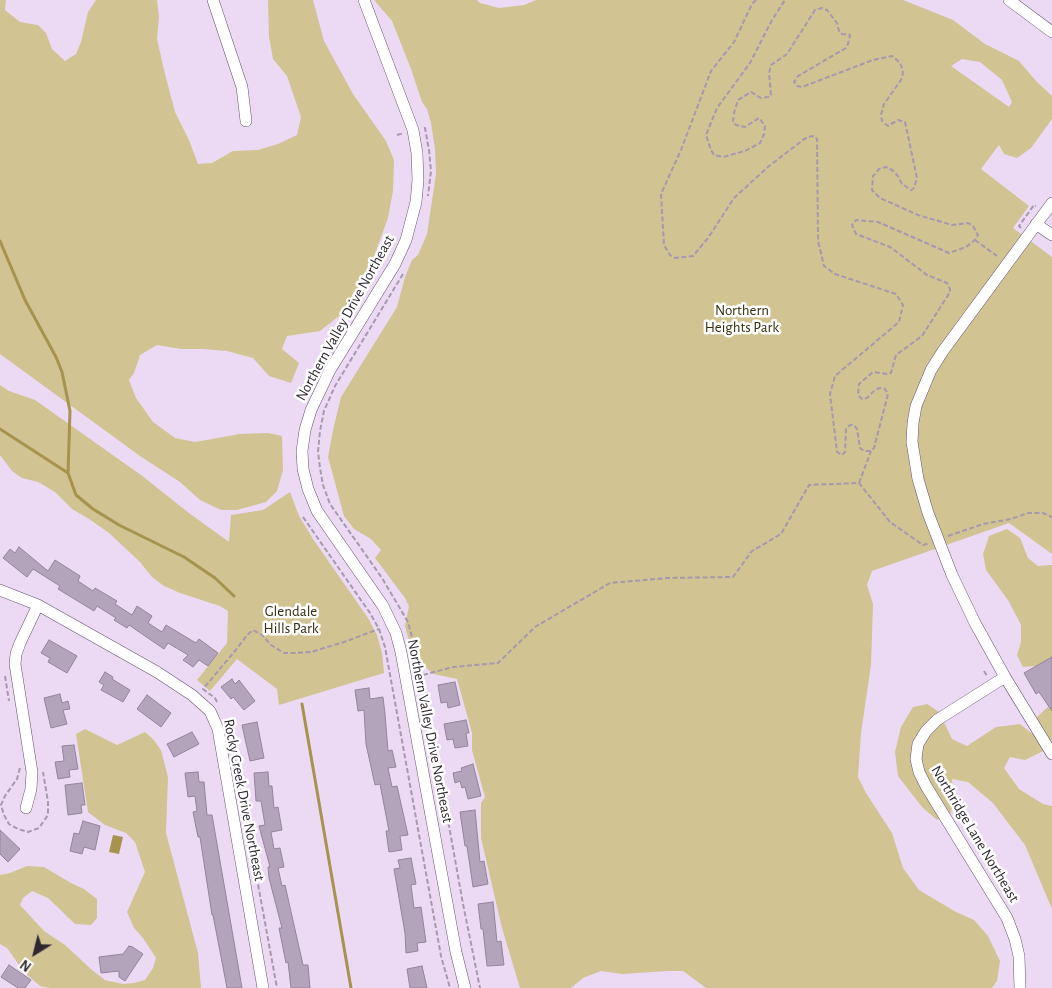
<!DOCTYPE html>
<style>
body{margin:0}
#map{position:relative;width:1052px;height:988px;overflow:hidden;background:#ecdaf4;font-family:"Alegreya Sans",sans-serif}
canvas{display:block}
.north{position:absolute;left:10px;top:928px;width:50px;height:50px;-webkit-text-stroke:4px #fff;paint-order:stroke;rotate:216deg;font-size:14px;font-weight:700;line-height:20px;text-align:center;color:#2f2832}
.north::after{content:'';display:block;margin:auto;width:18px;height:22px;background:#2f2832;clip-path:polygon(50% 0,100% 100%,50% 72%,0 100%)}
</style>
<div id="map">
<canvas width="1052" height="988"></canvas>
<div class="north">N</div>
</div>
<script>
const g = document.querySelector('canvas').getContext('2d');
g.lineJoin = 'round';
function paint(path, color) { g.fillStyle = color; g.fill(path, 'evenodd'); }
const shape = rows => new Path2D(rows.map(r => 'M' + r).join(''));
function stroke(path, color, width, dash) { g.strokeStyle = color; g.lineWidth = width; g.lineCap = dash ? 'butt' : 'round'; g.setLineDash(dash || []); g.stroke(path); }
function label(font, color, halo, rows, align = 'center') {
  g.font = font + ' "Alegreya Sans",sans-serif'; g.lineWidth = 5; g.setLineDash([]); g.textBaseline = 'middle'; g.strokeStyle = halo; g.fillStyle = color; for (const [text, x, y, turn = 0] of rows) {
    g.save(); g.translate(x, y); g.rotate((+turn || 0) * Math.PI / 180); g.textAlign = isNaN(turn) ? turn : align; if (halo) g.strokeText(text, 0, 0); g.fillText(text, 0, 0); g.restore();
  }
}
paint(shape([
 [0,0,6,0,5,10,20,22,38,25,46,33,52,49,65,61,76,54,81,42,88,12,96,0,157,0,159,17,157,39,164,70,175,112,189,140,198,164,212,163,233,151,258,150,278,144,297,135,301,117,287,76,273,59,269,37,268,0,313,0,324,41,353,94,386,141,394,160,393,191,388,218,370,267,356,291,339,316,320,331,287,336,282,349,299,363,291,383,269,376,253,358,227,351,203,349,181,349,157,345,140,355,134,373,129,380,136,398,153,422,175,438,195,442,240,434,268,433,282,436,283,470,277,491,266,502,237,510,221,510,200,500,180,482,140,456,0,354],
 [374,0,477,0,480,3,499,8,524,5,536,0,903,0,953,20,985,44,1019,61,1036,81,1052,96,1052,119,1031,148,1017,158,1004,154,999,145,981,169,1029,206,1013,228,1052,257,1052,554,1009,523,872,571,867,585,873,604,871,665,861,733,858,777,866,793,892,833,903,868,919,890,956,912,974,920,988,936,1000,961,997,981,992,988,706,988,683,971,668,971,622,974,601,971,583,978,571,988,520,988,502,928,481,838,481,803,485,797,472,750,472,733,457,679,434,674,414,659,405,626,409,606,405,598,375,558,381,550,371,539,354,529,344,516,328,457,333,430,341,397,397,307,405,277,412,260,418,255,427,234,436,174,435,149,431,123,427,109,422,102,411,69,392,21],
 [962,59,980,62,1002,80,1012,102,1009,107,951,66],
 [0,385,9,391,35,400,141,475,189,513,229,542,231,515,263,510,290,492,299,516,313,539,368,618,377,635,382,653,384,673,279,705,277,689,237,659,210,691,197,680,227,643,228,611,220,606,180,593,164,586,152,577,140,562,109,533,89,519,72,509,55,492,38,482,22,478,12,471,0,455],
 [1007,529,1020,538,1028,558,1038,566,1052,565,1052,663,1045,662,1036,666,1023,667,1017,655,1021,642,1021,625,1008,600,986,570,983,554,989,536],
 [1052,703,1052,744,1036,718],
 [927,704,939,712,952,739,967,746,996,727,1020,724,1034,735,1043,751,1025,760,1010,757,1004,768,1019,789,1043,804,1052,806,1052,909,1025,845,993,803,968,782,952,779,953,796,951,813,937,820,922,807,898,776,895,752,901,727,913,707],
 [85,729,117,745,145,732,153,739,161,750,168,777,166,833,198,953,201,988,49,988,40,986,24,972,7,948,0,944,0,875,10,873,27,866,44,867,71,883,84,889,97,899,97,918,91,925,75,924,48,898,32,891,23,898,20,905,44,931,65,945,92,970,105,980,123,984,134,983,145,980,153,968,156,958,143,938,134,928,127,912,145,872,135,842,126,833,105,825,88,812,76,734]
]), '#d1c392');
paint(shape([
 [113,835,123,837,119,854,109,852]
]), '#a6934d');
stroke(shape([
 [0,241,25,300,56,357,62,372,70,411,68,473,76,495,93,509,119,525,184,557,215,578,234,596],
 [0,429,68,473],
 [302,704,351,988]
]), '#a6934d', 3);
const building = shape([
 [19,547,48,571,55,560,80,576,78,581,93,591,95,588,117,601,115,604,132,615,137,606,152,616,148,623,162,632,166,625,196,643,199,639,218,653,208,666,199,660,193,667,183,660,188,655,168,643,164,649,129,625,127,628,114,620,116,618,97,606,94,611,58,589,60,586,33,569,27,577,3,558,10,549,15,553,19,547],
 [49,640,77,656,67,673,48,662,50,658,41,653,49,640],
 [1052,657,1052,711,1039,692,1036,694,1024,673,1052,657],
 [105,672,113,677,112,679,130,690,123,702,101,690,104,685,99,682,105,672],
 [232,679,235,684,239,680,255,701,244,710,233,697,231,699,221,687,232,679],
 [455,682,460,705,448,708,447,702,441,703,438,685,455,682],
 [369,688,370,699,383,697,385,714,388,751,392,750,396,767,388,768,392,787,397,786,408,835,400,836,402,850,389,852,386,831,389,831,380,784,375,785,366,744,364,710,358,711,355,690,369,688],
 [60,694,62,703,68,701,70,709,63,710,67,724,51,728,44,698,60,694],
 [147,695,171,713,161,727,137,709,147,695],
 [466,720,469,733,466,733,468,746,455,748,453,739,447,740,444,724,466,720],
 [257,722,264,758,250,761,242,725,257,722],
 [192,732,199,744,174,757,167,744,192,732],
 [74,745,78,769,69,770,70,777,58,779,55,762,64,761,62,746,74,745],
 [473,764,481,796,468,799,465,787,462,788,460,781,455,783,453,773,462,771,461,768,473,764],
 [198,772,199,782,204,782,207,815,212,815,242,988,227,988,213,915,212,915,200,837,198,837,193,812,197,811,195,796,188,797,185,773,198,772],
 [268,772,269,786,272,786,274,808,278,807,282,830,271,832,274,849,280,848,284,867,278,868,282,886,285,885,303,965,308,965,310,988,291,988,288,962,286,963,279,928,282,928,269,878,268,867,270,867,259,826,265,825,261,801,256,801,254,773,268,772],
 [82,783,85,805,81,805,82,813,68,815,65,785,82,783],
 [475,810,480,862,484,861,488,884,473,887,467,846,465,846,460,812,475,810],
 [83,821,100,826,95,850,84,847,82,854,70,851,74,833,79,834,83,821],
 [0,830,20,849,8,862,0,854,0,830],
 [411,858,416,884,411,885,414,908,421,907,426,942,417,943,418,951,406,953,405,933,394,869,400,868,398,860,411,858],
 [493,902,497,942,501,941,504,965,487,966,483,929,481,929,478,904,493,902],
 [129,946,130,947,131,946,143,954,125,981,119,977,119,971,101,973,99,957,123,954,129,946],
 [9,965,31,980,25,988,18,988,1,977,9,965],
 [422,966,427,988,410,988,407,969,422,966]
]);
paint(building, '#b3a3bb');
stroke(building, '#94839b', 1);
const minor = shape([
 [213,0,242,87,246,121],
 [364,0,413,130,417,153,418,180,416,202,406,240,395,264,330,370,311,410,305,430,302,451,303,469,308,489,317,511,383,606,396,633,401,652,456,952,465,988],
 [1009,0,1052,32],
 [1052,203,943,351,931,370,916,406,913,423,912,442,918,479,928,513,952,575,975,623,1005,677,1052,754],
 [1036,224,1052,235],
 [0,590,38,605,157,672,192,695,210,711,218,729,263,988],
 [1005,677,937,720,926,731,918,744,916,759,919,772,926,786,1007,918,1015,939,1019,956,1020,988],
 [26,808,31,789,32,772,15,664,16,654,20,643,38,605]
]);
stroke(minor, '#625369', 12);
stroke(shape([
 [756,0,752,4,734,42,711,71,681,150,661,194,664,245,670,255,675,258,693,256,708,238,734,198,769,166,807,137,814,136,817,139,818,241,824,266,835,274,896,294,903,305,899,322,835,376,830,394,837,452,842,455,845,452,846,429,850,425,854,425,857,429,860,448,864,451,871,451,874,448,888,394,885,389,880,388,875,390,867,398,862,399,858,395,859,384,873,372,887,374,891,373,896,355,922,336,950,292,950,289,947,283,927,275,890,247,856,234,852,225,856,220,878,222,949,253,966,247,975,240,978,235,973,226,968,223,952,225,918,215,880,198,872,190,873,176,879,169,886,167,892,170,898,176,902,184,911,190,914,188,917,178,905,122,898,120,888,126,882,121,881,115,884,104,901,80,903,73,901,65,897,60,892,56,873,60,802,87,797,86,794,82,798,76,846,48,848,44,850,35,842,34,839,31,837,23,827,10,822,8,815,10,787,54,771,65,769,73,771,95,768,97,761,98,751,92,738,100,734,113,733,122,736,125,745,127,759,118,765,126,764,134,760,143,745,151,723,157,714,155,711,150,706,135,717,108,750,63,772,20,785,0],
 [424,128,425,128,429,150,431,171,428,196],
 [397,135,404,133],
 [1021,228,1019,226,1034,205,1036,206],
 [975,240,997,256],
 [403,274,335,386,324,411,320,431,318,452,320,468,323,485,330,504,382,578,408,622,422,675,463,904,480,988],
 [859,483,871,451],
 [303,517,370,613,379,629,385,647,441,956,450,988],
 [948,536,983,524,1011,519,1028,513,1043,513,1052,517],
 [984,671,987,676],
 [423,675,453,667,498,663,535,627,610,583,668,578,733,577,752,551,781,534,809,485,859,483,890,522,923,545,930,543],
 [5,676,9,701],
 [217,702,215,698,203,689,235,651,247,635,253,630,262,635,271,645,284,653,295,653,311,652,344,642,379,629],
 [231,737,277,988],
 [20,768,17,779,5,796,1,805,4,815,9,824,18,829,28,832,39,828,48,815,48,802,43,772]
]), '#a699ad', 2, [5, 2.5]);
stroke(minor, '#fff', 11);
label('15px', '#352c0c', '#fff', [
 ["Northern",742,310],
 ["Heights Park",742,327],
 ["Glendale",291,611],
 ["Hills Park",291,628]
]);
label('15px', '#2f2832', '#fff', [
 ["Northern Valley Drive Northeast",345,318,-61],
 ["Northern Valley Drive Northeast",430,731,79],
 ["Rocky Creek Drive Northeast",244,800,79],
 ["Northridge Lane Northeast",975,834,59]
]);
</script>
